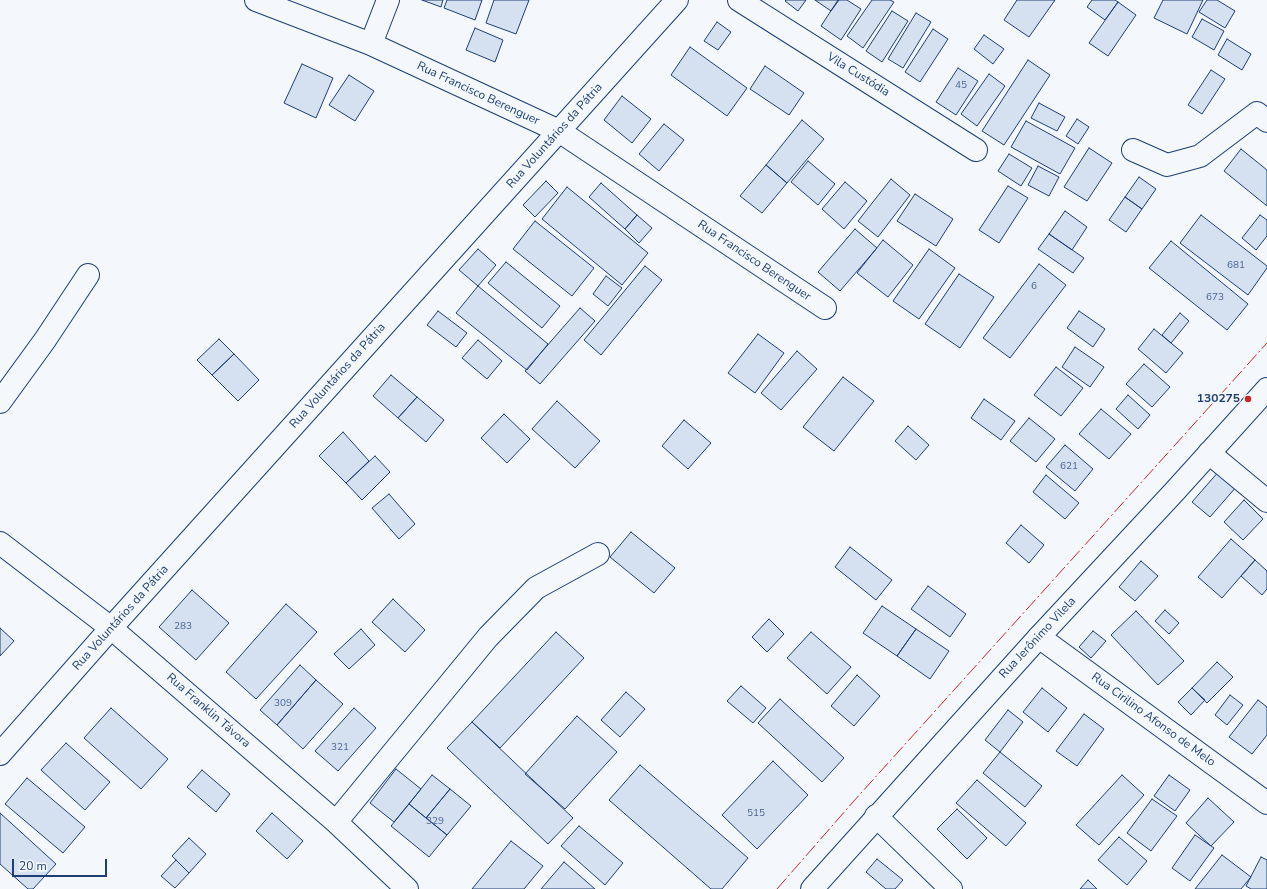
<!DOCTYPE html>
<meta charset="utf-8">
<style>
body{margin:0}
#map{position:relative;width:1267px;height:889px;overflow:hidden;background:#f4f7fb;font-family:"Nunito Sans",sans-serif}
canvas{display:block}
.scale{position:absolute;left:12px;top:859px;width:95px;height:18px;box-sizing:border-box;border:2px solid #1d3f73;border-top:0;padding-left:5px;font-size:12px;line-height:14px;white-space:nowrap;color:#1d3f73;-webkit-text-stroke:3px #f4f7fb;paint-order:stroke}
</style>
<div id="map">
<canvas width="1267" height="889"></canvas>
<div class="scale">20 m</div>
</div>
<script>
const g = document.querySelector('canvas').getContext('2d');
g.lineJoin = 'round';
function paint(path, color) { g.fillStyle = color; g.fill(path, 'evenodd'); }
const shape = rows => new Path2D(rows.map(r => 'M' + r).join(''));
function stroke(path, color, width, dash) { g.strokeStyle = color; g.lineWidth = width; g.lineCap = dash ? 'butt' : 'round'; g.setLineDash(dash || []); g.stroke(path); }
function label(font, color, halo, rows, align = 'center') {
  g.font = font + ' "Nunito Sans",sans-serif'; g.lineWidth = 3; g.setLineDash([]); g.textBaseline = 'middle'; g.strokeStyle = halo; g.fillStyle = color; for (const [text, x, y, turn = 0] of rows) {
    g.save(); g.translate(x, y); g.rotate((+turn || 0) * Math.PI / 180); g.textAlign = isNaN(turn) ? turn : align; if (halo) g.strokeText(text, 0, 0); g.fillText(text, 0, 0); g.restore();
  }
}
const building = shape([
 [422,0,443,0,441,7,422,0],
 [447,0,482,0,475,20,444,8,447,0],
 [494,0,529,0,516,34,486,23,494,0],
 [786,0,806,0,798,11,785,1,786,0],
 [815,0,839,0,831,11,815,0],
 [838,0,847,0,861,9,841,40,821,26,838,0],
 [872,0,890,0,894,2,863,48,847,36,872,0],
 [1017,0,1055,0,1029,37,1004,20,1017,0],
 [1092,0,1115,0,1118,2,1105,20,1087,7,1092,0],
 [1163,0,1203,0,1187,34,1154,18,1163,0],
 [1207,0,1217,0,1235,11,1225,28,1199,12,1207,0],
 [1118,2,1136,15,1108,56,1089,43,1118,2],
 [892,11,908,21,882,62,866,51,892,11],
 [916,13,931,22,903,68,888,59,916,13],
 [1202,19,1224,31,1214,50,1192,37,1202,19],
 [717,22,731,32,718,50,704,41,717,22],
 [475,28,503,40,495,62,466,50,475,28],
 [933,29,948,39,920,82,905,72,933,29],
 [984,35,1004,49,993,64,974,49,984,35],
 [1227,39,1251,54,1242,70,1218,55,1227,39],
 [690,47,747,88,727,116,671,75,690,47],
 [1028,60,1050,75,1004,145,982,131,1028,60],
 [302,64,333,78,316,118,284,103,302,64],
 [765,66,804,93,789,115,750,89,765,66],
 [958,68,978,81,956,115,936,102,958,68],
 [1211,70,1225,79,1202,114,1188,105,1211,70],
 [989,74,1005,86,977,126,961,114,989,74],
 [349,75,374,91,355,121,329,105,349,75],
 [622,96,651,119,632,143,604,120,622,96],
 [1039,103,1065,117,1057,131,1031,118,1039,103],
 [1077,119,1089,127,1078,144,1066,136,1077,119],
 [802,120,824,139,787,183,766,165,802,120],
 [1026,121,1075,148,1060,174,1011,147,1026,121],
 [664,124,684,140,659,171,639,154,664,124],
 [1089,148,1112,163,1087,201,1064,187,1089,148],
 [1241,149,1267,170,1267,206,1224,171,1241,149],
 [1009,154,1032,168,1021,186,998,171,1009,154],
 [808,161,835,184,818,205,791,182,808,161],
 [766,165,787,183,762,213,740,196,766,165],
 [1038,166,1059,177,1049,196,1028,185,1038,166],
 [1139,177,1156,189,1142,209,1125,197,1139,177],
 [891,179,910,195,878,237,858,221,891,179],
 [546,181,558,193,535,217,523,205,546,181],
 [845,182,867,201,844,229,822,209,845,182],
 [601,183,637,215,625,229,589,197,601,183],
 [1008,186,1028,198,999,243,979,230,1008,186],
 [567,187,648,253,622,285,542,219,567,187],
 [915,194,953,219,936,246,897,221,915,194],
 [1125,197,1142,209,1126,232,1109,220,1125,197],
 [1065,211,1087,227,1072,250,1049,234,1065,211],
 [637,215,652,228,639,243,625,229,637,215],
 [1201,215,1267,266,1267,268,1248,295,1180,243,1201,215],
 [1260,215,1267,220,1267,236,1256,250,1242,238,1260,215],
 [535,221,594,268,572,296,513,249,535,221],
 [855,229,877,248,840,291,818,272,855,229],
 [1049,234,1084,258,1073,273,1038,249,1049,234],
 [883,240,913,265,888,297,857,273,883,240],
 [1171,241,1248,304,1227,330,1149,268,1171,241],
 [478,249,496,265,478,286,459,270,478,249],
 [929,249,955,268,919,319,893,301,929,249],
 [506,262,560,306,542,328,488,283,506,262],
 [1039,264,1066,285,1010,358,983,338,1039,264],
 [645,266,662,280,601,355,584,340,645,266],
 [959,274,994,297,960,348,925,324,959,274],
 [606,276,622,288,608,306,593,294,606,276],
 [478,286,548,344,527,370,456,313,478,286],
 [580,308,595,321,540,384,525,371,580,308],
 [438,311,467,333,456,347,427,325,438,311],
 [1079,311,1105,329,1093,347,1067,328,1079,311],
 [1180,313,1189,321,1171,343,1162,335,1180,313],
 [1154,329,1183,353,1166,373,1138,349,1154,329],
 [758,334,784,353,755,393,728,373,758,334],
 [219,339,234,354,212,375,197,360,219,339],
 [478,340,502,361,487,379,462,358,478,340],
 [1075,347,1104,367,1090,387,1062,367,1075,347],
 [797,351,817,369,781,410,761,393,797,351],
 [234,354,259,380,238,401,212,375,234,354],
 [1144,364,1170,387,1152,407,1126,384,1144,364],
 [1056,367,1083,388,1061,416,1034,395,1056,367],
 [391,375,417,397,398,418,373,396,391,375],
 [843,377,874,401,834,451,803,427,843,377],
 [1128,395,1150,415,1138,429,1116,409,1128,395],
 [417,397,444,420,426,442,398,418,417,397],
 [984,399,1015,421,1001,440,971,418,984,399],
 [557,401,600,441,575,468,532,429,557,401],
 [1101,409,1131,434,1109,459,1079,434,1101,409],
 [504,414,530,439,507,463,481,438,504,414],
 [1029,418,1055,439,1036,462,1010,441,1029,418],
 [684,420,711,443,688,469,662,446,684,420],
 [908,426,929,445,916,460,895,441,908,426],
 [343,432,369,461,346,483,319,456,343,432],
 [1065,445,1093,469,1075,491,1046,467,1065,445],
 [375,456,390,472,362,500,346,483,375,456],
 [1220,470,1237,486,1210,517,1192,502,1220,470],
 [1046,475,1079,503,1065,519,1033,492,1046,475],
 [389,494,415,524,399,539,372,508,389,494],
 [1244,500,1263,519,1243,540,1224,522,1244,500],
 [1021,525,1044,545,1029,563,1006,543,1021,525],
 [631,532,675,568,654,593,610,557,631,532],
 [1231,539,1255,560,1222,598,1198,577,1231,539],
 [850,547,892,580,876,600,835,567,850,547],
 [1255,560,1267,571,1267,589,1262,595,1241,576,1255,560],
 [1141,561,1158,576,1135,601,1119,587,1141,561],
 [928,586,966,614,950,637,911,609,928,586],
 [192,590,229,623,196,660,159,627,192,590],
 [393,599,425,630,405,652,372,622,393,599],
 [286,604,317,632,256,699,226,672,286,604],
 [882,606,916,629,897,656,863,633,882,606],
 [1165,610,1179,623,1169,634,1155,621,1165,610],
 [1136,611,1184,661,1158,685,1111,635,1136,611],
 [769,619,784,634,767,652,752,637,769,619],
 [0,628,14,641,0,656,0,628],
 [361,629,375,645,349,669,334,654,361,629],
 [916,629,949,651,930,679,897,656,916,629],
 [1093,631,1106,641,1091,658,1079,647,1093,631],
 [556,632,584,658,500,748,472,722,556,632],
 [811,632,851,667,827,694,787,658,811,632],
 [1217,662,1233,677,1207,703,1192,688,1217,662],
 [300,665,316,680,277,725,260,710,300,665],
 [857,675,880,696,854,726,831,706,857,675],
 [316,680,343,704,303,749,277,725,316,680],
 [741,686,766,708,753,723,727,701,741,686],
 [1042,688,1067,708,1048,732,1023,712,1042,688],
 [1192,688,1205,700,1191,715,1178,702,1192,688],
 [626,692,645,709,620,737,601,720,626,692],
 [1230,695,1243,705,1227,725,1215,715,1230,695],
 [780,699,844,758,822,782,758,723,780,699],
 [1258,700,1267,707,1267,735,1252,754,1229,737,1258,700],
 [111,708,168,759,141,789,84,738,111,708],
 [354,708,376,728,338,771,315,751,354,708],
 [1008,710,1023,722,1000,752,985,740,1008,710],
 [1084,714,1104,729,1077,766,1056,751,1084,714],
 [577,716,617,752,565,809,525,774,577,716],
 [472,722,573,818,548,844,447,748,472,722],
 [66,743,110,782,85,810,41,770,66,743],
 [1000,752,1042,786,1025,807,983,773,1000,752],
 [773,761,808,795,757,849,722,815,773,761],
 [640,765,748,858,722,889,711,889,609,800,640,765],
 [396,769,421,789,394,822,370,803,396,769],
 [202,770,230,794,216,812,187,787,202,770],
 [432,775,450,789,426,818,409,804,432,775],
 [1122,775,1144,795,1099,845,1076,825,1122,775],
 [1169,775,1190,790,1175,811,1154,796,1169,775],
 [27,778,85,827,63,853,5,804,27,778],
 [977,780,1026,823,1006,846,956,803,977,780],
 [450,789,471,806,447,835,426,818,450,789],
 [1208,798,1234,822,1211,846,1186,823,1208,798],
 [1152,799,1177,816,1151,851,1127,833,1152,799],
 [409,804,447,835,429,857,391,826,409,804],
 [957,809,987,838,967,859,937,829,957,809],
 [0,813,56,864,33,889,28,889,0,864,0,813],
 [272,813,303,841,287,859,256,831,272,813],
 [579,826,623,863,605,885,561,846,579,826],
 [1195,835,1214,848,1190,881,1172,868,1195,835],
 [1119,837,1147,861,1127,885,1098,860,1119,837],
 [189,838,206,854,189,873,172,856,189,838],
 [511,841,543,866,524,889,472,889,511,841],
 [1222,855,1251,877,1241,889,1195,889,1222,855],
 [1261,857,1267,860,1267,889,1251,889,1246,886,1261,857],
 [877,859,903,880,895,889,886,889,866,872,877,859],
 [176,860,189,873,175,888,161,876,176,860],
 [564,862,595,889,541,889,564,862],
 [1088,880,1097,889,1080,889,1088,880]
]);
paint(building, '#d5e0f0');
stroke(building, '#1d3f73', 1);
const minor = shape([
 [256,0,371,44,559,131,825,308],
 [739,0,976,150],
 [371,44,388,0],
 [1133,150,1167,165,1200,156,1257,113,1267,121],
 [0,402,45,340,88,275],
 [1209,453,1267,501],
 [0,543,111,628,336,822,407,889],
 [1039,637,1267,803],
 [0,754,111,628,677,0],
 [876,816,951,889],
 [336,822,488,637,536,588,598,554]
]);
const secondary = shape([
 [812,889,1039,637,1175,491,1267,389]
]);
stroke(minor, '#1d3f73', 24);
stroke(secondary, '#1d3f73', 24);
stroke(minor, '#f4f7fb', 22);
stroke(secondary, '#f4f7fb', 22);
stroke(shape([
 [777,889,853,802,1267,343]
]), '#c62828', 1, [14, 3, 2, 3]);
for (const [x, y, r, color] of [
 [1248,399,4,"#c62828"]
]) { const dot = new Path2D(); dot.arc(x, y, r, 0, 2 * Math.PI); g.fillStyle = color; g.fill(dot); stroke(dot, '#f4f7fb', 1.5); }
label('10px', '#4b6792', null, [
 ["45",961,86],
 ["681",1236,266],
 ["6",1034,287],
 ["673",1215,298],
 ["621",1069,467],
 ["283",183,627],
 ["309",283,704],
 ["321",340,748],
 ["515",756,814],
 ["329",435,822]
]);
label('12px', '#1d3f73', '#f4f7fb', [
 ["Vila Custódia",858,75,32],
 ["Rua Francisco Berenguer",478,94,25],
 ["Rua Voluntários da Pátria",555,136,-48],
 ["Rua Francisco Berenguer",754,261,34],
 ["Rua Voluntários da Pátria",338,376,-48],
 ["Rua Voluntários da Pátria",121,618,-48],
 ["Rua Jerônimo Vilela",1038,638,-47],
 ["Rua Franklin Távora",208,711,41],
 ["Rua Cirilino Afonso de Melo",1153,720,36]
]);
label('bold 12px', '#1d3f73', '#f4f7fb', [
 ["130275",1240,399]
], 'right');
</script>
